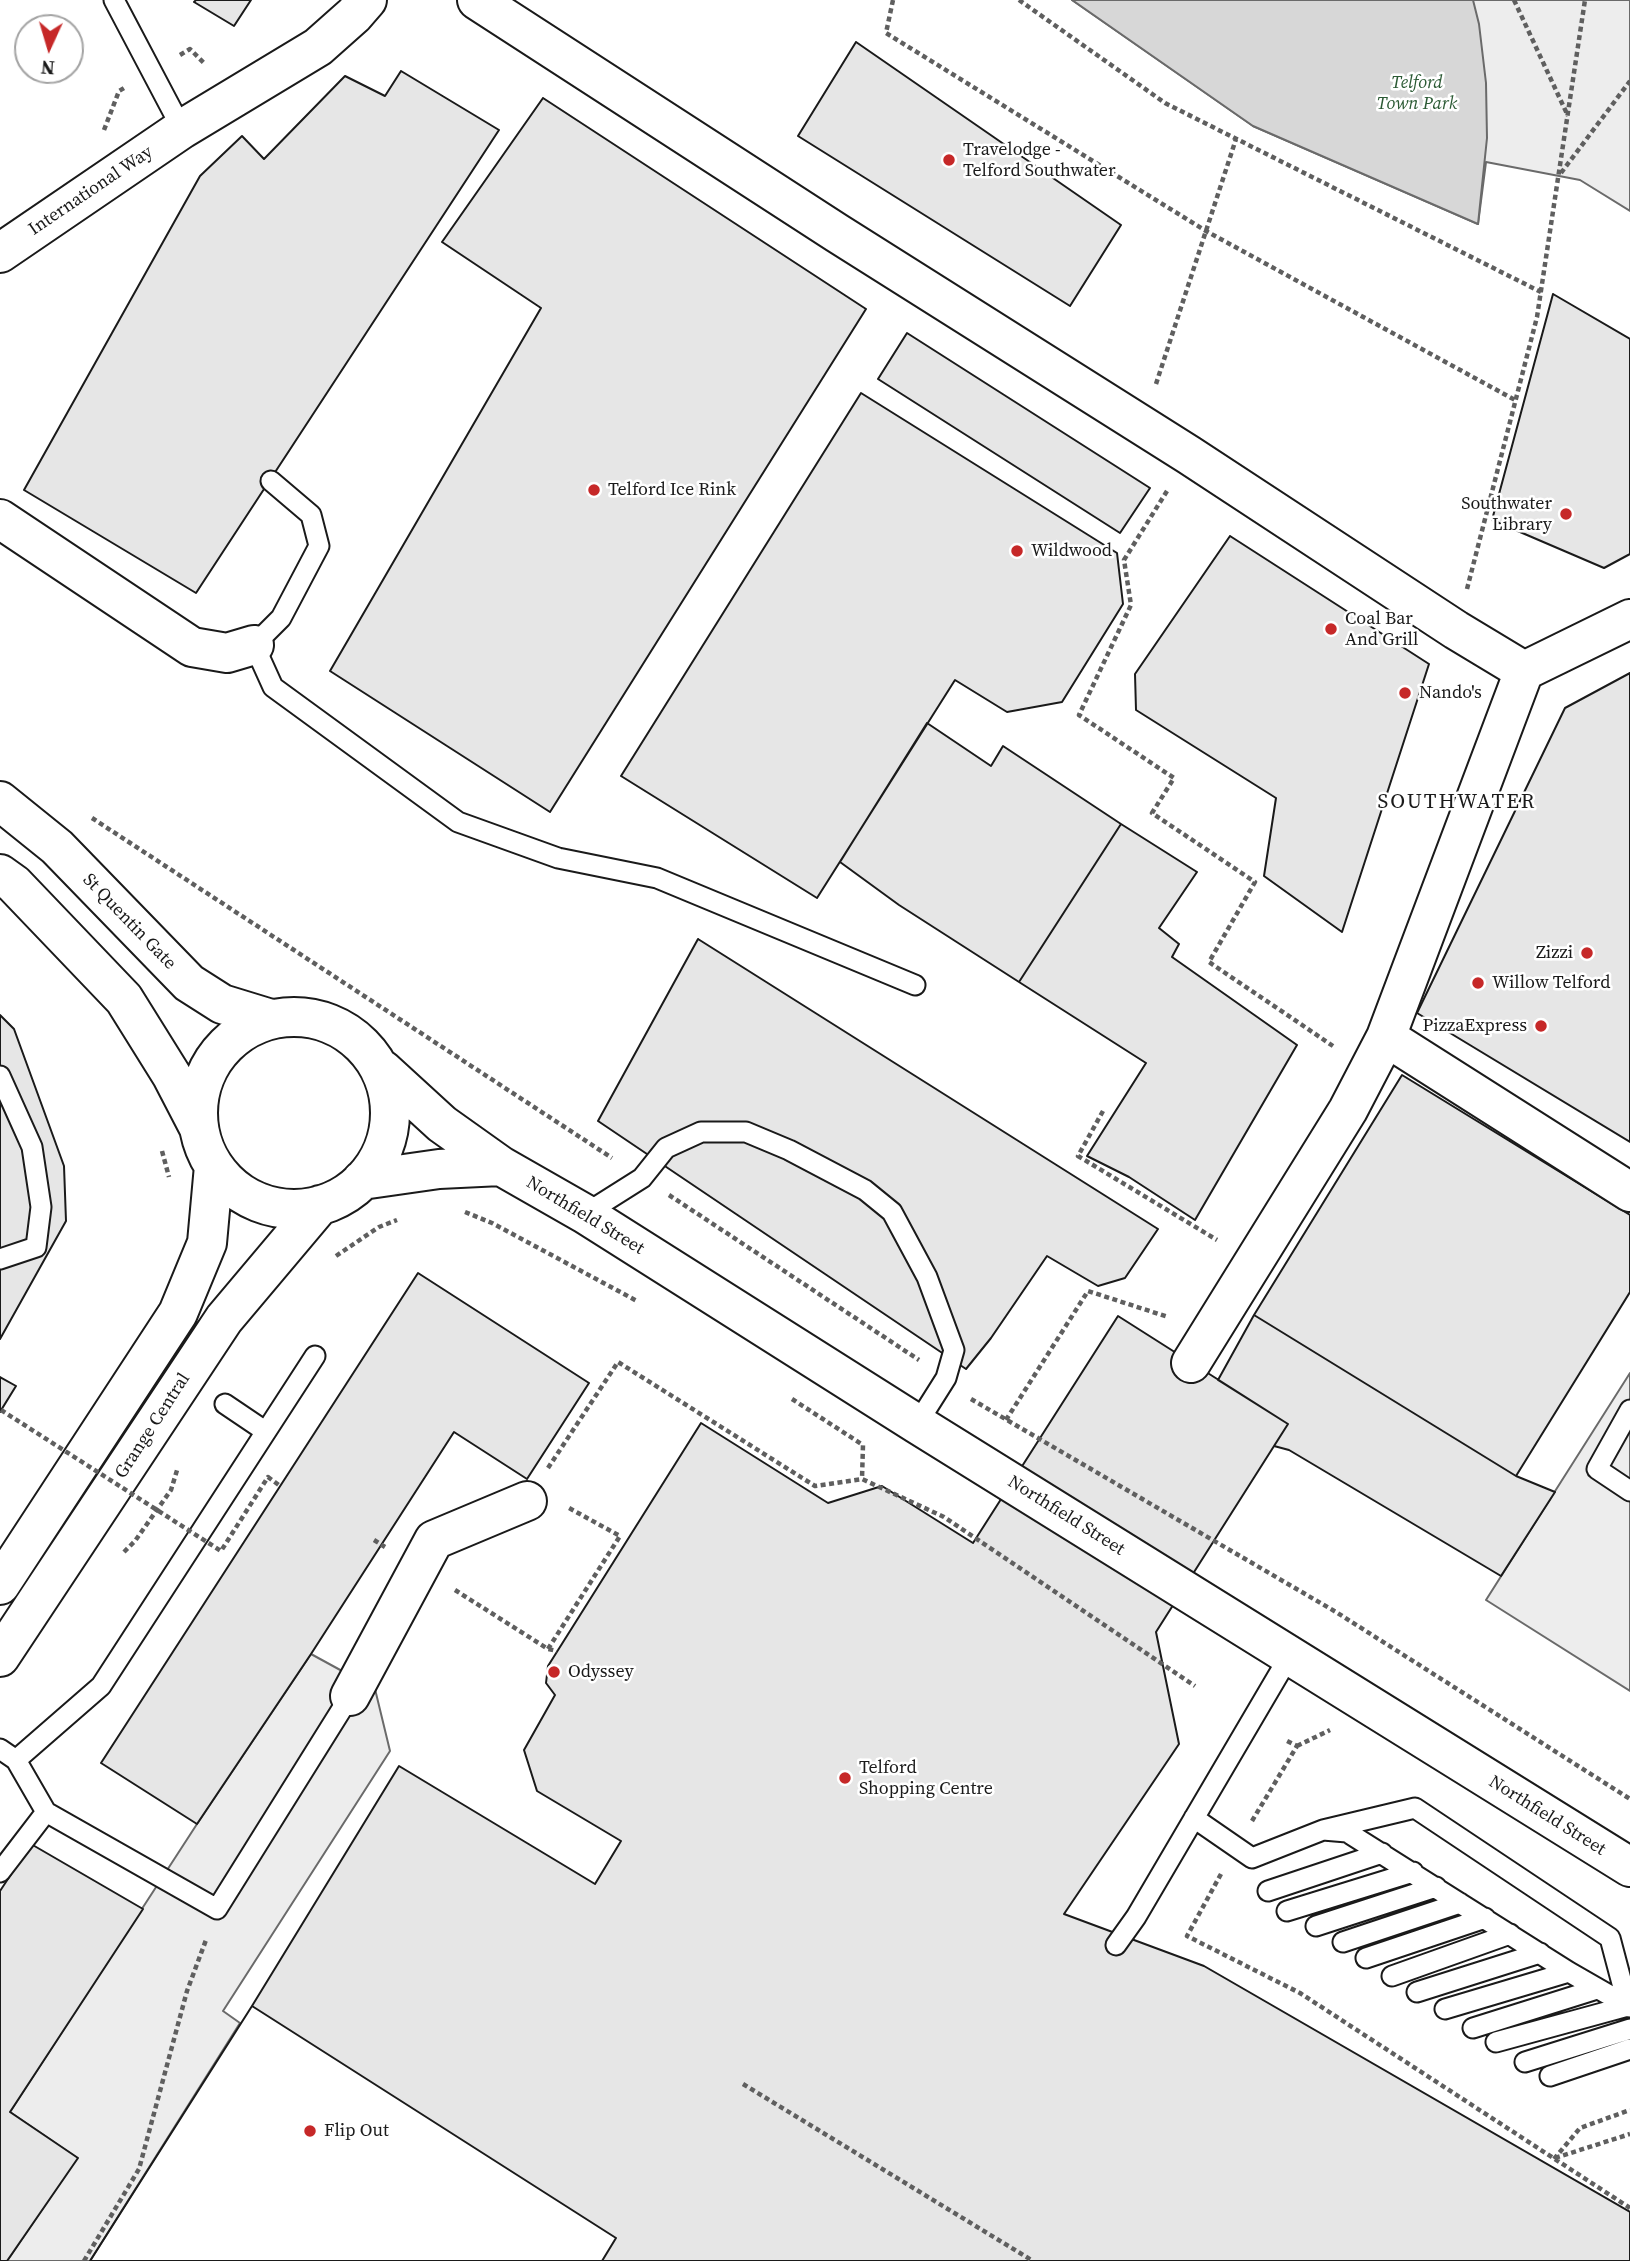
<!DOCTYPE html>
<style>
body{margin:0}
#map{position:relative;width:1630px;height:2261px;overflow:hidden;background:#fff;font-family:"Source Serif 4",serif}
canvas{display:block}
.north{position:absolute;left:14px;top:14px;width:70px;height:70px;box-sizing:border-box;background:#fff;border:2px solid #a3a3a3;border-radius:50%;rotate:184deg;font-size:19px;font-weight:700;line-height:28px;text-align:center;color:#1a1a1a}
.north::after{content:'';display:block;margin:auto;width:24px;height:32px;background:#c62828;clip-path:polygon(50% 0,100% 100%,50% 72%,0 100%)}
</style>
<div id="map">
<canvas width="1630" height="2261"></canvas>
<div class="north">N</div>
</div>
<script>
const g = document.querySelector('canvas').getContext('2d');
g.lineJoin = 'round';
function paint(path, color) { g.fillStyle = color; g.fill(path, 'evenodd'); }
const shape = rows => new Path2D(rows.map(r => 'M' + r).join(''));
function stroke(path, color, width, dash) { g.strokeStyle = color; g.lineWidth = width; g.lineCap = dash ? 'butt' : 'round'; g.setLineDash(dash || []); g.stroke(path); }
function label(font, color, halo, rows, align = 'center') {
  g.font = font + ' "Source Serif 4",serif'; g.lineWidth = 5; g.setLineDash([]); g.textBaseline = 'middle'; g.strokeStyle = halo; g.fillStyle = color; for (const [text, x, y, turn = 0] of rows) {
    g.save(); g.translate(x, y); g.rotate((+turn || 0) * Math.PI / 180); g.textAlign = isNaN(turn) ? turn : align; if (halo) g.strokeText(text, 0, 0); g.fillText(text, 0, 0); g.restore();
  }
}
const built = shape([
 [1072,0,1630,0,1630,211,1580,180,1486,162,1478,224,1253,126,1072,0],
 [1630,1373,1630,1691,1486,1600,1630,1373],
 [311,1654,375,1689,390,1751,223,2011,240,2023,90,2261,7,2261,77,2158,10,2112,197,1824,311,1654]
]);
paint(built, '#ededed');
stroke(built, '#6a6a6a', 2);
const water = shape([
 [1072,0,1473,0,1479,24,1486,83,1487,138,1478,224,1253,126,1072,0]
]);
paint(water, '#d7d7d7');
stroke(water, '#6a6a6a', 2);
const building = shape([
 [196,0,251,0,234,26,194,2,196,0],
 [856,42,1121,225,1070,306,798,136,856,42],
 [401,71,499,130,196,593,24,490,200,176,242,136,264,159,345,76,385,96,401,71],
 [543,98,866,309,550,812,330,671,541,308,442,242,543,98],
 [1553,294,1630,339,1630,554,1604,568,1492,520,1553,294],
 [907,333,1150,488,1120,533,878,379,907,333],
 [861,393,1117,553,1123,604,1062,702,1007,712,955,680,817,898,621,776,861,393],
 [1230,536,1429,664,1342,932,1264,876,1276,798,1136,710,1135,674,1230,536],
 [1630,673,1630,1142,1417,1013,1565,708,1630,673],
 [927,723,991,766,1003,746,1121,824,1019,982,899,905,840,862,927,723],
 [1121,824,1197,872,1159,928,1179,944,1172,957,1297,1045,1195,1220,1129,1177,1087,1156,1146,1063,1019,982,1121,824],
 [698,939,1158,1229,1125,1278,1098,1286,1047,1256,991,1338,966,1369,598,1121,698,939],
 [0,1015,14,1029,64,1166,66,1221,0,1339,0,1015],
 [1402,1075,1630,1215,1630,1292,1516,1476,1254,1315,1402,1075],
 [418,1273,589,1383,527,1479,454,1432,311,1654,197,1824,101,1763,418,1273],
 [1254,1315,1516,1476,1555,1492,1501,1576,1289,1450,1274,1446,1288,1424,1218,1380,1254,1315],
 [1118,1316,1288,1424,1156,1632,1179,1744,1064,1914,1204,1966,1630,2212,1630,2261,90,2261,252,2006,399,1766,595,1884,621,1841,537,1791,524,1750,555,1695,546,1683,548,1666,701,1423,828,1503,882,1486,973,1543,1118,1316],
 [0,1377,16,1386,0,1412,0,1377],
 [31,1844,143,1909,10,2112,78,2158,7,2261,0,2261,0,1891,31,1844],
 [252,2006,616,2238,602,2261,90,2261,252,2006]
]);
paint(building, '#e6e6e6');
stroke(building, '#1a1a1a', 2);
const lane = shape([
 [114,0,182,129],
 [271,481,311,515,319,546,281,618,254,645,273,687,458,822,558,858,657,878,915,985],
 [0,1076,32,1147,41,1207,36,1247,0,1259],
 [585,1214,642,1178,666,1148,701,1132,746,1132,789,1150,865,1190,892,1212,927,1277,954,1350,946,1378,917,1424],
 [225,1404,265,1431],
 [1630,1410,1597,1469,1630,1491],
 [0,1749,16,1760,46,1812,217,1909,350,1696],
 [16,1760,101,1686,315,1356],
 [1194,1818,1252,1858,1323,1830,1347,1832,1569,1972,1630,2007],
 [1323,1830,1415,1808,1610,1938,1628,2006,1496,2042],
 [0,1872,46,1812],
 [1268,1891,1382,1853],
 [1287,1911,1413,1872],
 [1316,1926,1436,1887],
 [1343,1942,1460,1903],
 [1116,1945,1136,1917,1290,1655],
 [1366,1958,1485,1918],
 [1392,1976,1510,1934],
 [1417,1992,1540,1953],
 [1445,2009,1569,1972],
 [1473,2028,1597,1989],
 [1525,2062,1630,2029],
 [1550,2076,1630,2049]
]);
const street = shape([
 [477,0,837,233,1189,455,1456,630,1524,671,1386,1037,1348,1110,1191,1363],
 [0,253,182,129,318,47,354,15,367,0],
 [0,519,192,647,227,653,254,645],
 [1524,671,1630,619],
 [1386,1037,1630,1192],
 [350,1696,434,1540,527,1501]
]);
const secondary = shape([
 [0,801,57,847,189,983,222,1004,271,1019],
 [0,874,14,884,124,999,172,1076,199,1128],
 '198 1113a96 96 0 1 1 192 0a96 96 0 1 1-192 0Z',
 [383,1070,442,1124,501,1166,585,1214,917,1424,1630,1867],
 [362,1180,439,1169,501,1166],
 [0,1585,178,1313,207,1243,214,1166],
 [0,1657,224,1319,320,1205]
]);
stroke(lane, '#1a1a1a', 23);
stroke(street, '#1a1a1a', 42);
stroke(secondary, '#1a1a1a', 42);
stroke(shape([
 [893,0,886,33,1206,231,1515,400],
 [1019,0,1165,103,1541,292],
 [1514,0,1568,116],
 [180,55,190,49,205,64],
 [104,130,119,91,124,88],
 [1561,173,1630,81],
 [1156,384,1236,139],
 [1167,491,1124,560,1131,605,1079,715,1174,778,1152,813,1255,882,1209,962,1333,1046],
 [1467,589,1537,317,1585,0],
 [92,818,612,1158],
 [1103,1111,1078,1156,1217,1240],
 [162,1151,169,1177],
 [669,1195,919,1360],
 [465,1212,492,1223,637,1301],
 [336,1256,379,1227,397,1220],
 [792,1399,863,1445,862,1479],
 [971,1399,1336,1612,1630,1799],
 [1006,1420,1088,1291,1168,1317],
 [548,1468,618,1362,815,1486,862,1479,944,1517,1195,1686],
 [374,1540,385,1547],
 [124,1552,135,1541,171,1490,178,1467],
 [455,1590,548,1649,557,1651],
 [548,1649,620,1536,569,1508],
 [1297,1746,1330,1730],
 [1252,1821,1297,1746,1285,1740],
 [1221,1874,1187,1936,1300,1993,1630,2208],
 [743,2084,1033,2261],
 [1555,2158,1630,2134],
 [1554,2159,1580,2128,1630,2110],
 [84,2261,139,2169,187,1991,206,1940]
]), '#5f5f5f', 4.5, [5, 3.5]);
stroke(lane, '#fff', 19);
stroke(street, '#fff', 38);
stroke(secondary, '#fff', 38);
stroke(shape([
 [1,1410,221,1551,268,1477,280,1486]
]), '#5f5f5f', 4.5, [5, 3.5]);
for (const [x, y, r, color] of [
 [949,160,7,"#c62828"],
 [594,490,7,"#c62828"],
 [1566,514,7,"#c62828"],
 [1017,551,7,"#c62828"],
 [1331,629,7,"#c62828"],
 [1405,693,7,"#c62828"],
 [1587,953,7,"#c62828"],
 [1478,983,7,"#c62828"],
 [1541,1026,7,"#c62828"],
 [554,1672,7,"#c62828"],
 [845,1778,7,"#c62828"],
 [310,2131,7,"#c62828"]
]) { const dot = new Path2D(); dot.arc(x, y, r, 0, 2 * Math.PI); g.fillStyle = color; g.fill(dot); stroke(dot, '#fff', 2.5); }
label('italic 18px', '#2b5a34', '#fff', [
 ["Telford",1417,83],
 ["Town Park",1417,104]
]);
label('18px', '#1a1a1a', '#fff', [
 ["Travelodge -",963,150],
 ["Telford Southwater",963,171],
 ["Telford Ice Rink",608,490],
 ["Southwater",1552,504,"right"],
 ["Library",1552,525,"right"],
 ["Wildwood",1031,551],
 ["Coal Bar",1345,619],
 ["And Grill",1345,640],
 ["Nando's",1419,693],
 ["Zizzi",1573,953,"right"],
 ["Willow Telford",1492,983],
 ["PizzaExpress",1527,1026,"right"],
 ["Odyssey",568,1672],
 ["Telford",859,1768],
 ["Shopping Centre",859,1789],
 ["Flip Out",324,2131]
], 'left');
label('18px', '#1a1a1a', '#fff', [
 ["International Way",91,191,-34],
 ["St Quentin Gate",129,922,46],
 ["Northfield Street",585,1216,31],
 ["Grange Central",153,1426,-57],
 ["Northfield Street",1066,1516,32],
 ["Northfield Street",1547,1816,32]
]);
g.letterSpacing = '2px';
label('21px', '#1a1a1a', '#fff', [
 ["SOUTHWATER",1457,803]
]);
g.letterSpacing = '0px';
</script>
